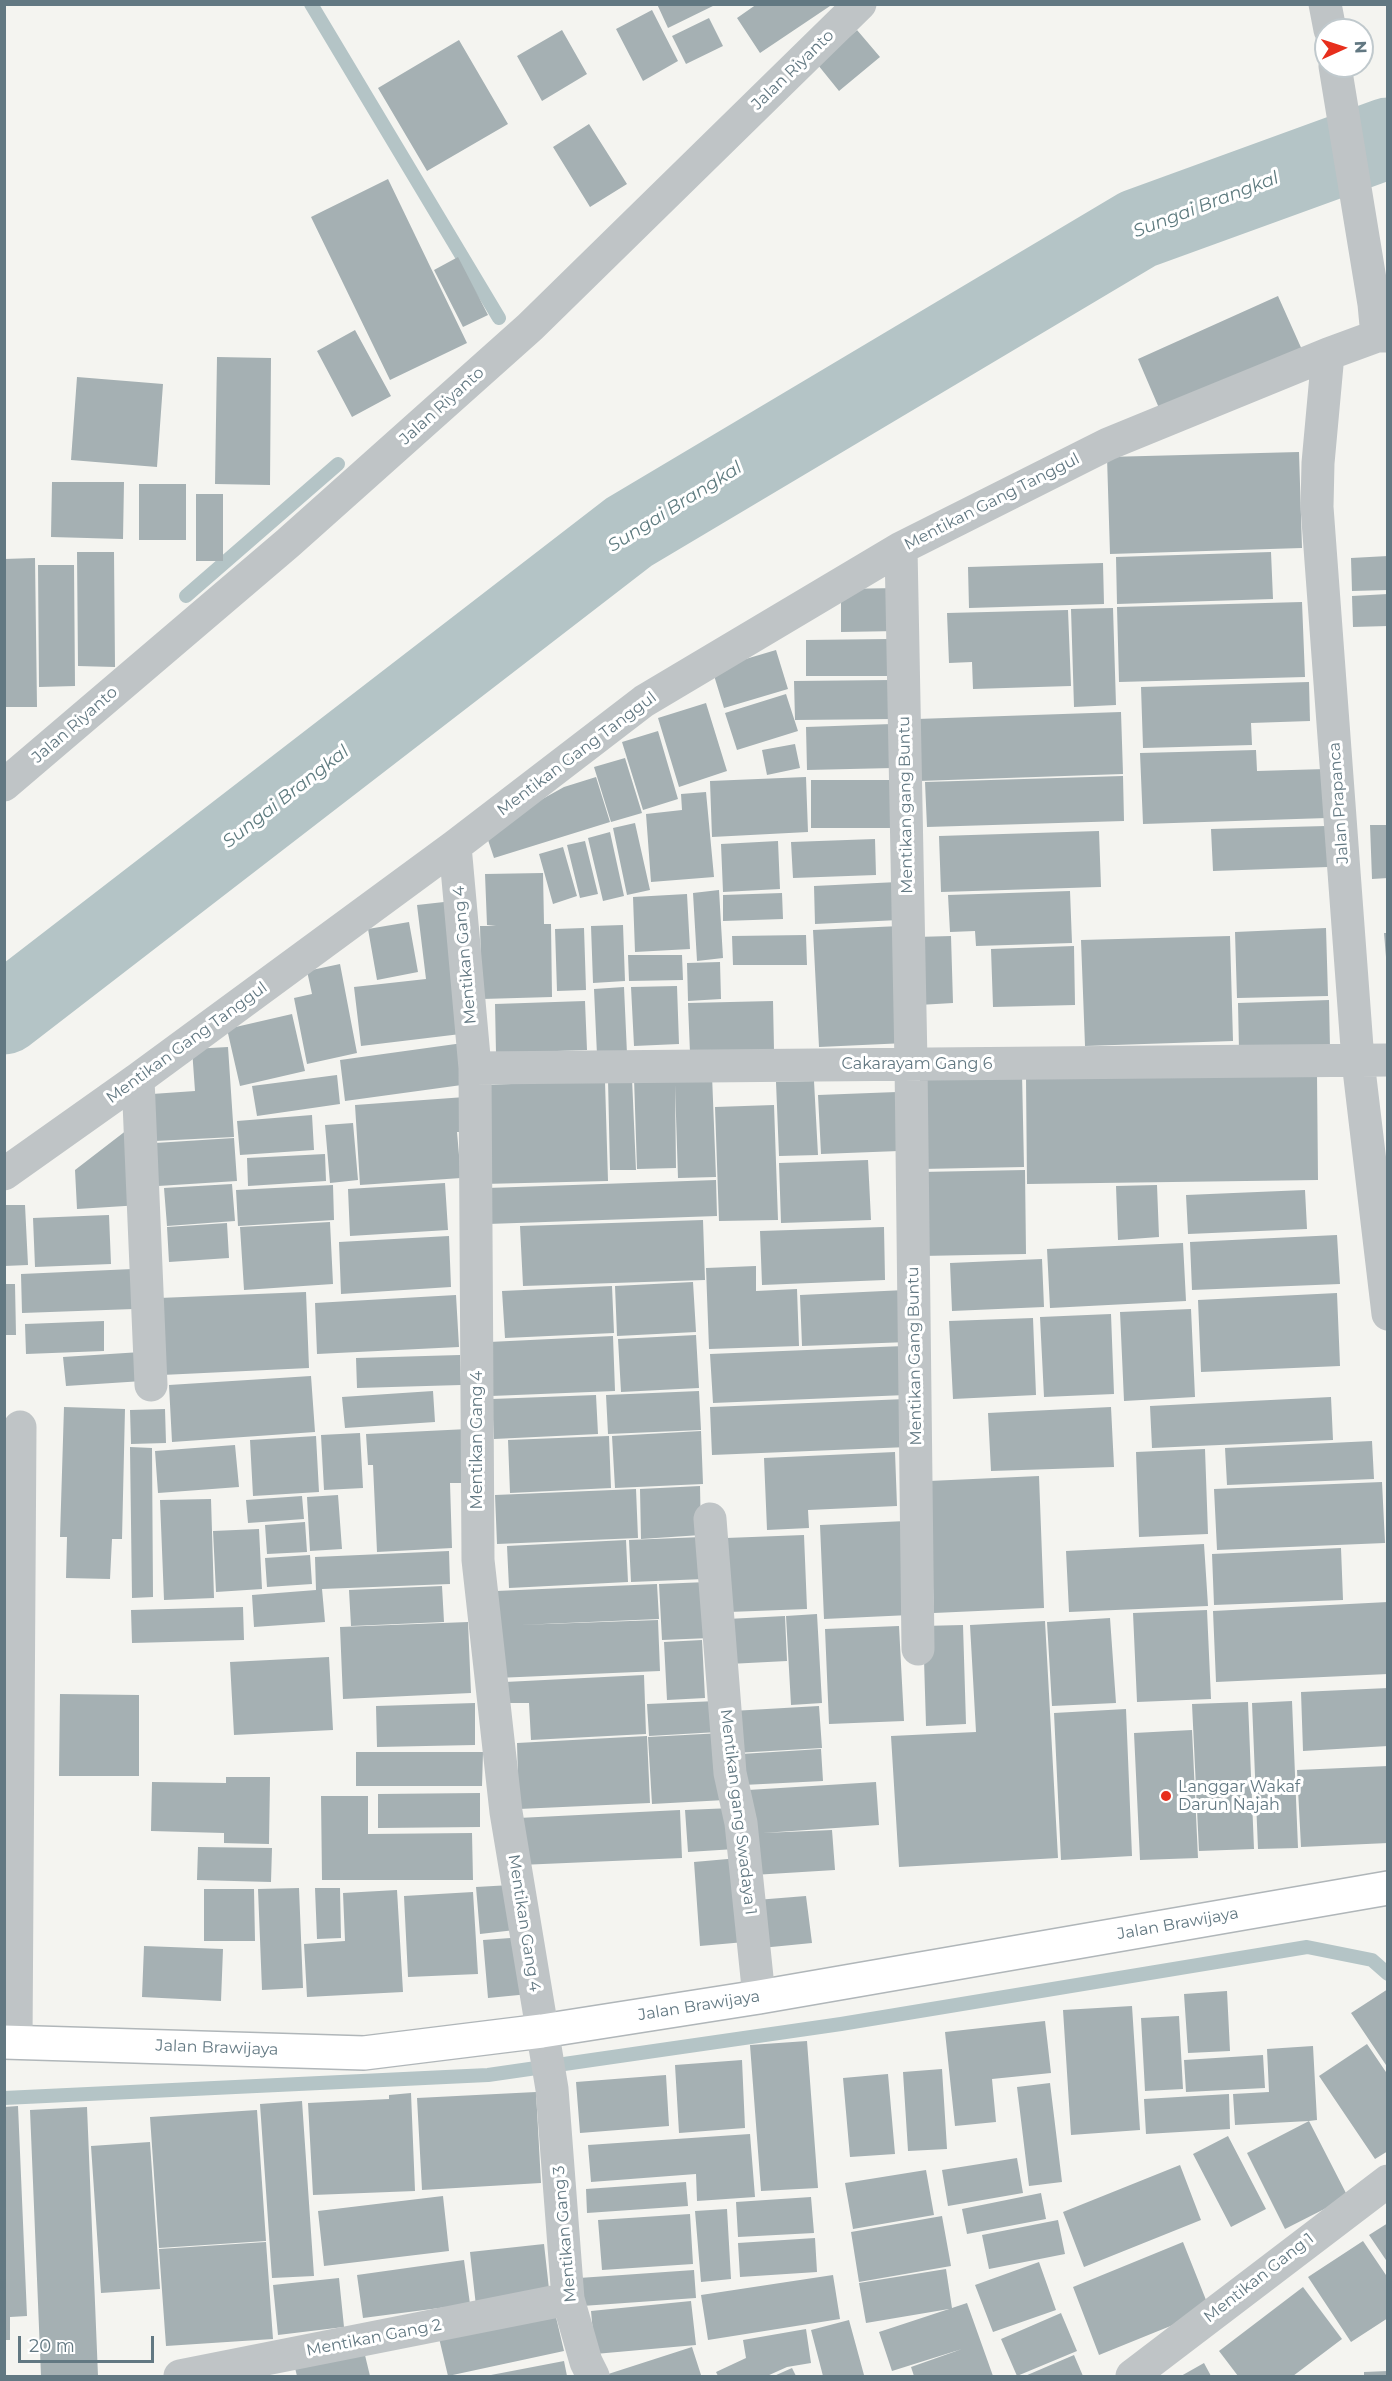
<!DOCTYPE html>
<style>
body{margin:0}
#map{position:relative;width:1392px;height:2381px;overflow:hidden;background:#f4f4f0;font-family:Montserrat,sans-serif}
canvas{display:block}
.frame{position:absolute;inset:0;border:6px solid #627882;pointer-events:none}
.north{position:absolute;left:1314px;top:18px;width:60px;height:60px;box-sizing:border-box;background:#fff;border:2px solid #c0c9cd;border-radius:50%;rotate:87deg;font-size:16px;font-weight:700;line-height:24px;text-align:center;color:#627882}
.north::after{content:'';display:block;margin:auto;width:21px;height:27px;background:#e72f1d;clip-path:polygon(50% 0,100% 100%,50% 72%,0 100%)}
.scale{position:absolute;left:18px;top:2336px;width:136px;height:27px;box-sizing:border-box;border:3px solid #627882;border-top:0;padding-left:8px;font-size:18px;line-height:21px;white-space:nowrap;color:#627882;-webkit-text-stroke:4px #fff;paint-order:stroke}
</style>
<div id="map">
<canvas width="1392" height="2381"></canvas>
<div class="frame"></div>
<div class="north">N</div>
<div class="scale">20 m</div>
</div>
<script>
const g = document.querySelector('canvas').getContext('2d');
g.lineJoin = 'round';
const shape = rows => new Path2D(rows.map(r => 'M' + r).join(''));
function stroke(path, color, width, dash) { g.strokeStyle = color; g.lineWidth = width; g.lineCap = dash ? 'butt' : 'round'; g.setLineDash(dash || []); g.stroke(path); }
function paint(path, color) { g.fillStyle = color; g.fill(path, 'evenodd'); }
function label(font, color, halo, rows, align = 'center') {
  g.font = font + ' Montserrat,sans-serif'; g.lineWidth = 6; g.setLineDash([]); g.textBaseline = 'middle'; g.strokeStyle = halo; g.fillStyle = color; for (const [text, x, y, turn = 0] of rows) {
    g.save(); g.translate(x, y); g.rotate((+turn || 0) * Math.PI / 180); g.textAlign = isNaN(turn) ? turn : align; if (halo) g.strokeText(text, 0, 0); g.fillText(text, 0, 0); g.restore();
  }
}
stroke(shape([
 [311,4,499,318],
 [186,596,338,464],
 [4,2098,488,2075,841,2024,1307,1947,1372,1960,1388,1974]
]), '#b4c4c6', 14);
stroke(shape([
 [4,1014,629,532,1138,229,1388,138]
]), '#b4c4c6', 81);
paint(shape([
 [657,4,717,4,668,28],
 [757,4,833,4,760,53,737,18],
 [652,10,678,61,643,81,616,29],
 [709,18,723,46,686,64,672,36],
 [562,30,587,74,542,101,517,56],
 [857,30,880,57,839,91,818,65],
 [459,40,508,124,427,171,378,88],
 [589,124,627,184,590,207,553,147],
 [388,179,467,343,390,380,311,217],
 [458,257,488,315,463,327,434,270],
 [1278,296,1303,352,1162,415,1138,359],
 [355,330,391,396,352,417,317,351],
 [217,357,271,358,270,485,215,484],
 [77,377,163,384,157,467,71,460],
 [1299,452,1302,548,1110,554,1107,457],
 [52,482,124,482,123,539,51,537],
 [139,484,186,484,186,540,139,540],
 [196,494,223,494,223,561,196,561],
 [77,552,114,552,115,667,78,666],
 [1271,552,1273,599,1117,604,1116,557],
 [1388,556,1388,590,1352,591,1351,558],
 [35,558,37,707,4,707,4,559],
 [1103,563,1104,604,969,608,968,567],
 [38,565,74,565,75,686,39,687],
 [897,588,898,631,841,632,841,589],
 [1388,594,1388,626,1353,627,1352,596],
 [1302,602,1305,677,1119,682,1117,607],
 [1113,608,1116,705,1074,707,1071,609],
 [1068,610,1071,686,973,689,972,662,949,663,947,613],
 [889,639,890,676,806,676,806,640],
 [776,650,788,689,724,708,712,669],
 [892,680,893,719,795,720,794,681],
 [1309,682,1310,721,1251,723,1252,745,1143,748,1141,687],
 [786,694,798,731,737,750,725,713],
 [706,703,727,771,679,787,658,718],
 [1121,712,1123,774,919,781,917,719],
 [892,724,893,768,807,770,806,727],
 [658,731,678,799,643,810,622,742],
 [795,744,800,768,767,775,762,750],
 [1256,750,1257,771,1326,769,1327,818,1143,824,1140,753],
 [625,758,642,813,611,822,594,767],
 [1123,776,1124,821,927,827,925,782],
 [596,777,610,822,494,858,485,831,564,787],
 [806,777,808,832,712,837,710,781],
 [811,780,899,780,899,828,811,828],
 [706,792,714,877,651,882,646,814,682,810,681,794],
 [635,823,650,890,627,895,613,828],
 [1370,825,1388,825,1388,878,1372,879],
 [1326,826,1328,867,1213,871,1211,829],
 [1099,831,1101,887,941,892,939,836],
 [610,832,624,896,603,901,588,838],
 [875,839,876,875,793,878,791,842],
 [585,841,598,894,580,898,567,845],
 [778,841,780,889,723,892,721,844],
 [563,847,577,896,553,904,539,854],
 [543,873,544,924,551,924,552,997,482,999,480,926,496,926,487,925,485,874],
 [898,882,899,920,815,924,814,886],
 [719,890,723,958,697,961,693,893],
 [1070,891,1072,943,976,946,975,931,950,932,948,895],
 [782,893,783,919,723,921,723,895],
 [687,894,690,949,635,952,633,897],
 [453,901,469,1033,361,1046,354,987,426,979,417,905],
 [409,922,418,972,377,980,368,929],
 [623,925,625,981,593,983,591,926],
 [900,926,906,1043,819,1047,813,930],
 [584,928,586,990,557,991,555,929],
 [1326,928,1328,996,1237,998,1235,932],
 [1384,933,1388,933,1388,957,1386,957],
 [806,935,807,965,733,965,732,936],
 [951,936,953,1003,919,1005,916,937],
 [1230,936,1233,1041,1085,1046,1081,940],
 [1074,946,1075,1005,993,1007,991,949],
 [628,955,682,955,683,980,629,981],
 [720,962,721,999,688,1001,687,963],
 [340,964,357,1053,307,1064,294,998,312,994,307,971],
 [677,986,679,1044,634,1046,631,987],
 [624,987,627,1054,597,1055,594,989],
 [1329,1000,1330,1048,1239,1050,1238,1003],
 [585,1001,587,1050,496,1053,495,1004],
 [773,1001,774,1050,690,1053,688,1003],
 [292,1014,305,1071,240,1086,227,1029],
 [463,1043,469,1084,345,1101,340,1060],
 [228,1047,234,1137,155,1141,152,1094,195,1091,192,1049],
 [1022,1073,1024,1167,921,1169,920,1076],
 [1317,1074,1318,1180,1027,1184,1026,1078],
 [337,1075,340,1104,257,1116,252,1086],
 [712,1075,716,1177,678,1178,675,1085,676,1168,637,1169,634,1078],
 [632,1078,636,1170,610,1170,608,1079],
 [605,1081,608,1181,483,1184,480,1085],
 [814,1081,818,1155,779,1156,776,1082],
 [897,1092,899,1151,821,1154,818,1095],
 [465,1097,467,1132,457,1132,461,1178,360,1185,355,1105],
 [774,1105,778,1220,719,1221,715,1107],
 [312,1115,314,1150,240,1155,237,1121],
 [136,1123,141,1205,77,1209,75,1170],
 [353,1123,358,1180,330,1183,325,1125],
 [234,1138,237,1181,158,1186,155,1143],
 [325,1154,326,1181,248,1186,247,1158],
 [868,1160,871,1220,781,1223,779,1163],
 [1025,1170,1026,1254,921,1256,920,1172],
 [716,1180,717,1216,488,1224,487,1188],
 [445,1183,448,1230,350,1236,348,1189],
 [232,1184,235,1221,167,1226,164,1188],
 [333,1185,334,1220,238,1226,236,1190],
 [1157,1185,1159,1237,1118,1240,1116,1186],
 [1305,1190,1307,1229,1188,1234,1186,1195],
 [4,1205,25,1205,28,1265,4,1266],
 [109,1215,111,1264,35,1267,33,1218],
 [703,1220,705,1280,523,1286,520,1226],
 [330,1222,333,1284,244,1290,240,1227],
 [227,1223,229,1258,169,1262,167,1227],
 [884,1227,885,1280,762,1285,760,1231],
 [1337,1235,1340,1284,1192,1290,1190,1242],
 [449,1236,451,1287,341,1294,339,1242],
 [1183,1243,1186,1301,1050,1308,1047,1249],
 [1042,1259,1044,1307,952,1311,950,1263],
 [756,1266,756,1291,797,1289,799,1346,709,1349,706,1268],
 [133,1269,134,1309,22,1313,21,1274],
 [693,1282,696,1332,617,1336,615,1286],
 [4,1284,15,1284,16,1335,4,1335],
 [612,1286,614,1333,505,1338,502,1291],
 [905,1290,908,1342,802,1346,800,1295],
 [306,1292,309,1368,162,1375,159,1298],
 [1337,1293,1340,1366,1201,1372,1198,1300],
 [456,1295,459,1347,317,1354,315,1303],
 [1191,1309,1195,1397,1124,1401,1120,1312],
 [1111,1314,1114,1394,1044,1397,1040,1317],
 [1033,1318,1036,1395,953,1399,949,1321],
 [104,1321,104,1351,26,1354,25,1324],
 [696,1335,699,1388,621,1392,618,1339],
 [613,1336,615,1391,491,1396,489,1342],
 [904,1346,906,1395,713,1403,710,1354],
 [141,1352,143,1381,66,1386,63,1357],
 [460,1355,461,1385,357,1388,356,1358],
 [311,1376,315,1432,172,1442,169,1385],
 [433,1391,435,1422,345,1428,342,1397],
 [699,1391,701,1430,608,1434,606,1395],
 [596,1395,598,1434,494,1439,492,1399],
 [1331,1397,1333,1440,1152,1448,1150,1406],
 [906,1399,908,1447,712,1455,710,1407],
 [64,1407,125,1409,122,1539,112,1539,110,1579,66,1578,67,1537,60,1537],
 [1111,1407,1114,1467,991,1471,988,1413],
 [165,1409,166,1443,131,1444,130,1410],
 [468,1429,464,1483,450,1483,452,1548,377,1552,373,1465,368,1465,366,1434],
 [701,1431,703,1484,615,1488,612,1436],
 [360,1433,363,1488,324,1490,321,1435],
 [316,1436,319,1492,253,1496,250,1440],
 [609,1436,611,1488,510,1493,508,1440],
 [1372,1441,1374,1479,1227,1485,1225,1448],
 [235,1445,239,1487,158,1493,155,1451],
 [130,1447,152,1448,153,1597,132,1598],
 [1205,1449,1208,1534,1139,1537,1136,1452],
 [895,1452,897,1506,808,1510,809,1528,767,1530,764,1458],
 [1039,1476,1044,1608,934,1613,929,1481],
 [1382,1482,1385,1543,1217,1550,1214,1489],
 [700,1486,701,1535,641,1539,640,1489],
 [636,1489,638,1538,497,1544,495,1495],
 [338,1495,342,1549,310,1551,307,1497],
 [302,1496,304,1519,248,1523,246,1500],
 [211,1499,214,1598,164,1600,160,1500],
 [906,1521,910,1615,824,1619,820,1525],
 [305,1522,307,1552,267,1554,265,1525],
 [259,1529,262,1589,216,1592,213,1531],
 [804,1535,807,1609,729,1612,726,1538],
 [702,1537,704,1579,631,1582,629,1540],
 [626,1540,628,1582,509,1588,507,1546],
 [1204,1544,1208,1606,1069,1612,1066,1551],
 [1341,1548,1343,1600,1214,1605,1212,1554],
 [449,1551,450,1584,322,1589,325,1622,254,1627,252,1595,316,1590,315,1557],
 [310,1555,312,1584,267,1587,265,1558],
 [707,1582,710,1638,662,1640,659,1584],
 [657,1584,659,1619,519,1625,658,1620,660,1671,496,1678,496,1591],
 [442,1586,444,1622,351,1626,349,1590],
 [1388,1602,1388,1674,1216,1682,1213,1611],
 [243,1607,244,1640,132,1643,131,1610],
 [1207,1610,1211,1699,1137,1702,1133,1613],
 [817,1614,822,1703,791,1705,786,1616],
 [785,1616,787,1661,729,1664,727,1619],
 [1110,1618,1116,1703,1052,1706,1047,1622],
 [1045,1621,1058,1858,899,1867,891,1736,976,1732,970,1625],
 [468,1622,471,1693,343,1699,340,1627],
 [963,1625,966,1724,926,1726,923,1626],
 [899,1626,904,1721,829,1724,825,1629],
 [702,1640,705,1698,667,1700,664,1642],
 [329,1657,333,1730,234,1735,230,1662],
 [644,1675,646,1734,531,1740,529,1703,506,1703,505,1682],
 [1388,1688,1388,1746,1303,1751,1301,1692],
 [60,1694,139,1695,139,1776,59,1776],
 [717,1701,718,1732,649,1736,647,1704],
 [1292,1701,1298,1848,1258,1849,1252,1703],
 [1248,1702,1254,1849,1199,1851,1192,1704],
 [475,1703,475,1745,377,1747,376,1706],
 [819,1706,822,1748,735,1753,732,1711],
 [1126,1709,1132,1856,1061,1860,1054,1713],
 [1192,1730,1198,1858,1140,1860,1134,1733],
 [722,1733,725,1800,652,1804,648,1737],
 [647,1736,650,1803,519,1809,517,1743],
 [821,1749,823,1781,743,1785,741,1754],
 [356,1752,483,1752,482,1786,356,1786],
 [1388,1766,1388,1843,1301,1847,1297,1770],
 [226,1777,270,1777,269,1844,224,1843,224,1833,151,1831,152,1782,226,1783],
 [876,1782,879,1825,763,1833,832,1830,835,1870,753,1875,748,1790],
 [480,1793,480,1827,378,1828,378,1794],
 [321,1796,368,1796,368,1834,472,1833,473,1880,322,1880],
 [732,1808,735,1849,688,1852,685,1810],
 [680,1810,682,1858,520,1865,518,1818],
 [198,1847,272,1848,271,1882,197,1880],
 [739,1858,745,1942,700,1946,694,1862],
 [511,1885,515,1930,480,1934,476,1887],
 [299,1888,303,1988,262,1990,258,1889],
 [315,1888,340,1888,341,1938,317,1939],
 [204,1889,254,1889,255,1941,204,1941],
 [397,1890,403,1992,307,1997,304,1944,345,1941,343,1893],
 [473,1892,478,1974,408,1977,404,1896],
 [806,1896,812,1943,761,1948,756,1900],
 [524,1937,529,1994,488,1998,483,1940],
 [144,1946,223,1949,221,2001,142,1997],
 [1388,1989,1388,2068,1351,2013],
 [1227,1991,1230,2051,1188,2053,1184,1994],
 [1132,2006,1140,2130,1071,2135,1063,2010],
 [1179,2016,1183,2089,1145,2091,1141,2018],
 [1045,2021,1051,2073,992,2079,996,2122,955,2126,945,2032],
 [807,2041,818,2188,761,2191,750,2045],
 [1367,2044,1388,2075,1388,2151,1375,2159,1319,2076],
 [1313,2046,1317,2120,1309,2121,1348,2197,1285,2229,1247,2153,1309,2121,1235,2125,1233,2094,1269,2092,1267,2049],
 [1263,2055,1265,2088,1186,2092,1184,2060],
 [742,2060,745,2128,679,2133,675,2065],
 [942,2069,947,2149,908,2151,903,2072],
 [888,2074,895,2154,850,2157,843,2078],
 [666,2075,669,2126,580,2133,576,2082],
 [1050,2083,1062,2182,1029,2186,1017,2087],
 [536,2092,541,2183,422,2190,417,2098],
 [411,2093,415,2191,313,2195,308,2103,389,2099,389,2095],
 [1229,2094,1230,2129,1146,2134,1144,2099],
 [302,2101,314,2276,272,2278,260,2104],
 [18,2106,27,2316,10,2317,10,2340,4,2340,4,2107],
 [87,2107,98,2376,41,2376,30,2110],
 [257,2110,266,2241,159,2248,150,2117],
 [750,2134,755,2197,697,2201,696,2174,591,2182,588,2145],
 [1228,2136,1266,2209,1231,2227,1193,2154],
 [150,2142,160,2289,101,2293,91,2146],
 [1017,2158,1023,2193,948,2206,942,2170],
 [1180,2165,1201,2220,1084,2267,1063,2212],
 [926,2170,934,2215,853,2229,845,2183],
 [686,2182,688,2206,587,2213,586,2189],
 [1041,2193,1046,2219,967,2234,962,2209],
 [443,2196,449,2251,324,2266,318,2211],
 [811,2197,814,2233,738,2237,736,2202],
 [727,2209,731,2279,701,2282,695,2211],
 [690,2214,693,2264,602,2270,598,2220],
 [942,2216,951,2266,859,2282,851,2232],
 [1058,2220,1065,2254,989,2269,982,2235],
 [1388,2223,1388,2263,1369,2235],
 [815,2238,817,2272,740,2277,738,2243],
 [1363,2241,1388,2278,1388,2318,1351,2342,1308,2277],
 [266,2242,273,2339,166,2346,159,2249],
 [1183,2242,1210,2310,1099,2355,1073,2287],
 [544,2244,550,2298,476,2306,470,2252],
 [464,2260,470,2304,363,2318,357,2275],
 [1039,2262,1056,2310,993,2332,975,2285],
 [946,2269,952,2308,967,2303,993,2376,914,2376,911,2367,962,2349,892,2371,879,2332,949,2309,866,2323,859,2283],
 [694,2270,696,2298,582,2306,579,2278],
 [833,2275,840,2319,708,2340,701,2295],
 [339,2278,344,2327,278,2335,273,2285],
 [1303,2287,1342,2339,1293,2376,1238,2376,1219,2351],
 [691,2301,696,2345,595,2354,591,2311],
 [555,2313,564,2351,448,2376,439,2338],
 [1061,2313,1077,2351,1017,2376,1001,2339],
 [849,2320,864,2375,823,2376,811,2330],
 [806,2329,811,2363,787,2367,767,2376,718,2376,716,2372,746,2358,743,2340],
 [692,2347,701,2375,696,2376,602,2376],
 [364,2351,370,2376,297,2376,295,2368],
 [1074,2355,1083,2376,1025,2376],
 [564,2361,567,2376,491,2376,491,2375],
 [1204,2363,1211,2376,1181,2376],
 [792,2368,796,2376,774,2376],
 [1388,2371,1388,2376,1364,2376,1364,2372]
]), '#a5b0b3');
const major = shape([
 [4,2042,364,2053,542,2031,759,1997,1388,1888]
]);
stroke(major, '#b0b6b9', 36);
stroke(shape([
 [1325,4,1330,30],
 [1335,66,1374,304,1377,336],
 [1328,354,1318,463,1317,507,1358,1061,1388,1314],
 [901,548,911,1063,918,1649],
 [4,785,288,543,530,327,860,4],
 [455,846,475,1068,478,1560,506,1812,552,2089,568,2299,586,2362,593,2376],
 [475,1068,1388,1060],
 [138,1079,151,1385],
 [4,1174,138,1079,455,846,644,701,901,548,1108,444,1328,354,1377,336,1388,336],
 [710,1519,730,1773,741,1823,759,1997],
 [16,2042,20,1427],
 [180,2376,568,2299],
 [1132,2376,1388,2181]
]), '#bfc4c6', 33);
stroke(major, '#fff', 33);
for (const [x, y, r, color] of [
 [1166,1796,6,"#e72f1d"]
]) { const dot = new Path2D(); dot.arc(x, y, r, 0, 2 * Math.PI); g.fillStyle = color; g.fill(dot); stroke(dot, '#fff', 2); }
label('16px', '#627882', '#fff', [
 ["Jalan Riyanto",793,70,-44],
 ["Jalan Riyanto",442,406,-42],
 ["Mentikan Gang Tanggul",992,502,-27],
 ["Jalan Riyanto",75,725,-41],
 ["Mentikan Gang Tanggul",577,754,-37],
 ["Jalan Prapanca",1339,803,-94],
 ["Mentikan gang Buntu",906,805,-91],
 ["Mentikan Gang 4",465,955,-95],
 ["Mentikan Gang Tanggul",187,1043,-36],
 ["Cakarayam Gang 6",917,1064],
 ["Mentikan Gang Buntu",915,1356,-91],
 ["Mentikan Gang 4",477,1440,-90],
 ["Mentikan gang Swadaya 1",738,1812,83],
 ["Mentikan Gang 4",524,1923,81],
 ["Jalan Brawijaya",1178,1924,-10],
 ["Jalan Brawijaya",699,2006,-9],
 ["Jalan Brawijaya",217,2048,2],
 ["Mentikan Gang 3",565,2234,-95],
 ["Mentikan Gang 1",1259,2278,-38],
 ["Mentikan Gang 2",374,2338,-11]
]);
label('16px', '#627882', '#fff', [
 ["Langgar Wakaf",1178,1787],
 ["Darun Najah",1178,1805]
], 'left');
label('italic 18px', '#5e7b7f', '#fff', [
 ["Sungai Brangkal",1206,205,-21],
 ["Sungai Brangkal",675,507,-32],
 ["Sungai Brangkal",286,797,-38]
]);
</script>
